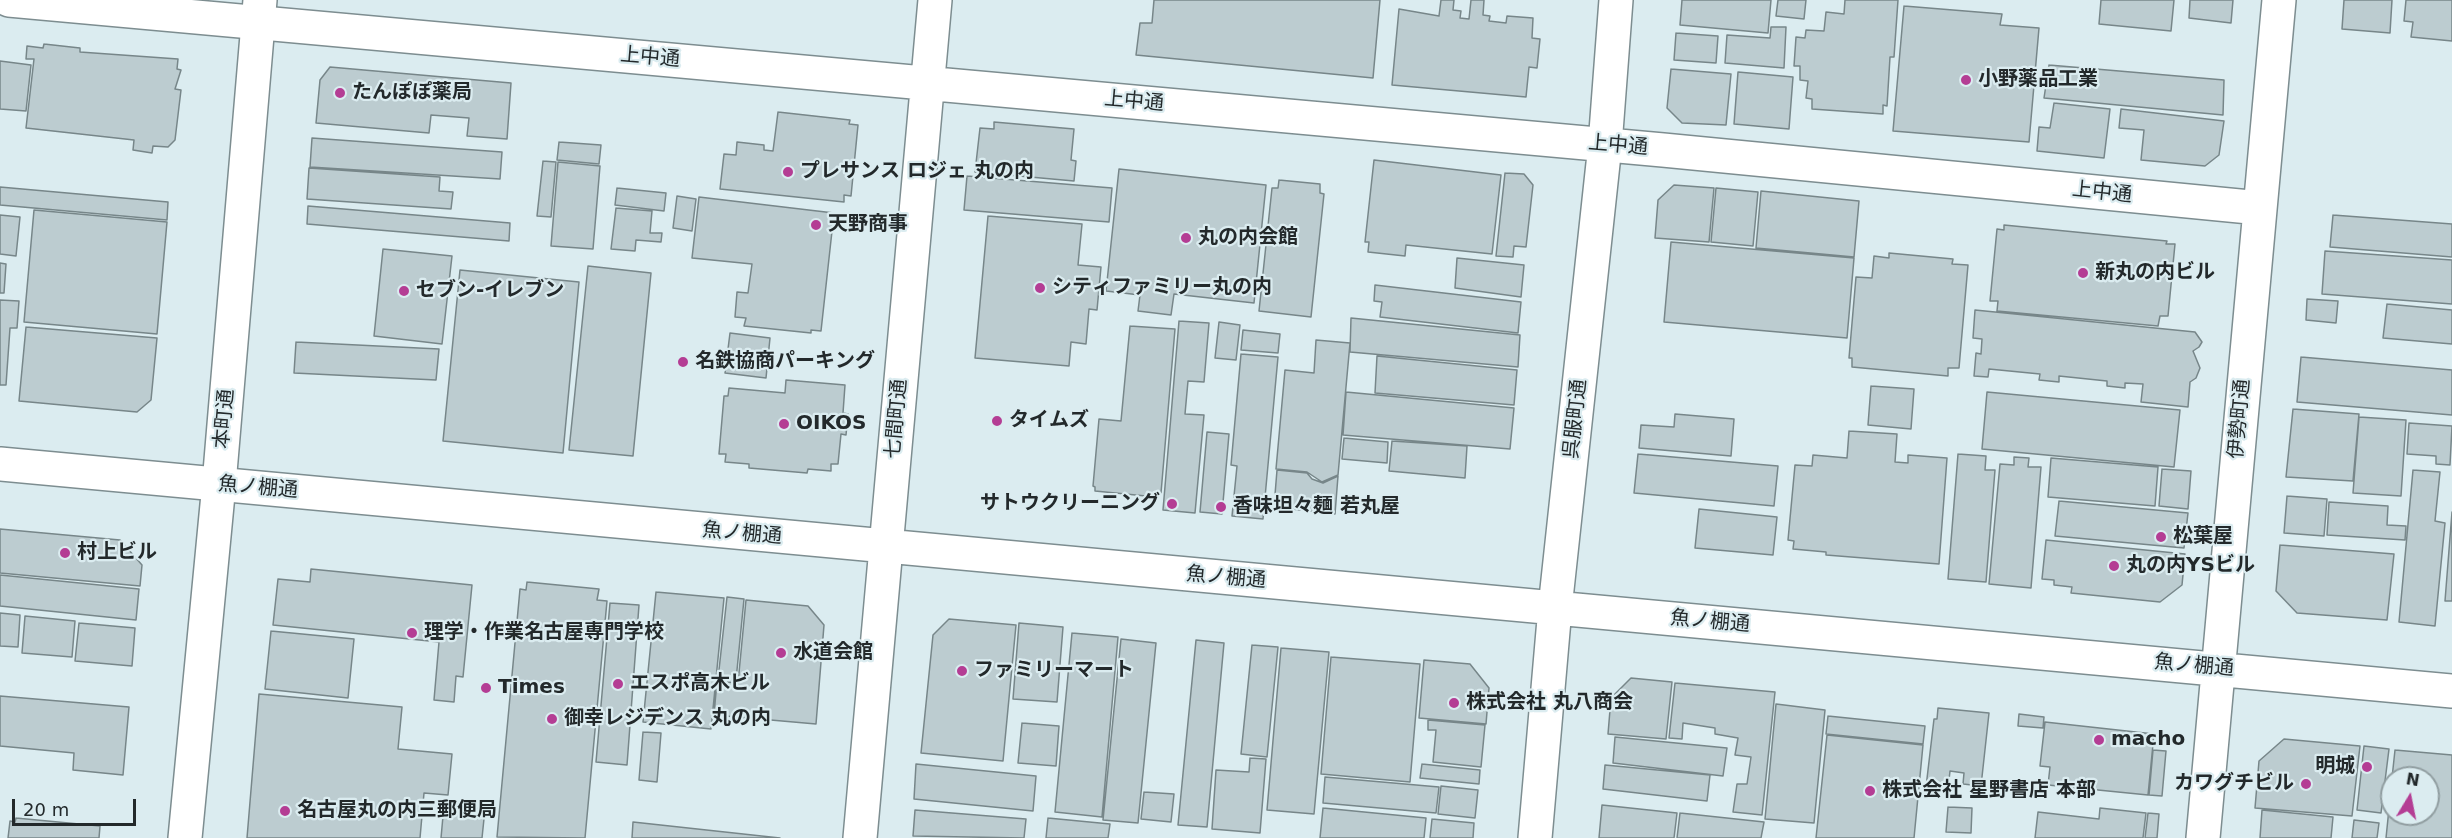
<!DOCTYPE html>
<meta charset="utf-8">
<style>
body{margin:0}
#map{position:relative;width:2452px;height:838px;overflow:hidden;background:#dbecf0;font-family:"DejaVu Sans",sans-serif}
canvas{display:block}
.north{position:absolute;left:2380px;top:766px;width:60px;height:60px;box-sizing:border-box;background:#dbecf0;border:2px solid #919ea1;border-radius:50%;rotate:10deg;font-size:16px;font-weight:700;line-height:24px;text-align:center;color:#23292b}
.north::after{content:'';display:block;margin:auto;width:21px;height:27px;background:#b43d94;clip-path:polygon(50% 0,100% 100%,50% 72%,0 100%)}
.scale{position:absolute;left:12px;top:799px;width:124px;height:27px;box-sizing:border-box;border:3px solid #23292b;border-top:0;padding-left:8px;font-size:18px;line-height:21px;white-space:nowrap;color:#23292b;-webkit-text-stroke:4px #dbecf0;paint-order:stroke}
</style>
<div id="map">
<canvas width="2452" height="838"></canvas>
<div class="north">N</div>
<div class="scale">20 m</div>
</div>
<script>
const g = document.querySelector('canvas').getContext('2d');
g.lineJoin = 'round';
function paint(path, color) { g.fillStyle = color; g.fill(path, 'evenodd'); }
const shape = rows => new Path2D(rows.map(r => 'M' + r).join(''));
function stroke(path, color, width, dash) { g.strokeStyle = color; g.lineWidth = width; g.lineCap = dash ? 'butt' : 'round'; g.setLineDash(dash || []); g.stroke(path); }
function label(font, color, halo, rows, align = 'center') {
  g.font = font + ' "DejaVu Sans","Noto Sans JP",sans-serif'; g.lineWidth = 4.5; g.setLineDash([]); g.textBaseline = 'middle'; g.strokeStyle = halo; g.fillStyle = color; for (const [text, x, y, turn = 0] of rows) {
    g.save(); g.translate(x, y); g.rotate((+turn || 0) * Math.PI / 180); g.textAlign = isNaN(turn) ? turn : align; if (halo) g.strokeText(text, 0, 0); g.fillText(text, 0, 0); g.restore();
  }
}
const building = shape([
 [1154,0,1380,0,1373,78,1136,55,1140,23,1152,23,1154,0],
 [1441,0,1454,0,1453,10,1461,11,1460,18,1469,19,1471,0,1484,0,1483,15,1490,16,1489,21,1506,23,1507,16,1533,18,1532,38,1540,39,1537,68,1529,67,1526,97,1392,85,1399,9,1439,16,1441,0],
 [1682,0,1771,0,1768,33,1680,25,1682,0],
 [1778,0,1806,0,1804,19,1776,16,1778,0],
 [1845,0,1898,0,1894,57,1890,57,1887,106,1883,105,1883,114,1812,109,1812,99,1806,98,1808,81,1800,80,1800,66,1794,66,1796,37,1805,38,1806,30,1824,31,1826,12,1844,14,1845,0],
 [2101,0,2174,0,2171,31,2099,24,2101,0],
 [2190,0,2233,0,2231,23,2189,18,2190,0],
 [2344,0,2392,0,2390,33,2342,29,2344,0],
 [2406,0,2452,0,2452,41,2411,37,2413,22,2404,21,2406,0],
 [1904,6,2002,14,2000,25,2039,28,2029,142,1893,131,1904,6],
 [1771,27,1786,27,1784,68,1725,63,1727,35,1770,38,1771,27],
 [1676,33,1718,36,1716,63,1674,60,1676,33],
 [44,44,80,48,80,52,178,59,177,69,181,70,175,89,181,90,175,140,168,147,153,146,152,153,133,150,134,140,26,128,34,59,26,59,27,46,43,48,44,44],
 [0,61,31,65,26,111,0,109,0,61],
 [2049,65,2224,80,2223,115,2044,98,2049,65],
 [330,67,511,83,507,139,467,136,469,118,431,115,429,133,316,123,320,80,330,67],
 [1671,69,1731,74,1726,125,1682,123,1667,108,1671,69],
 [1738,72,1793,77,1789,129,1734,124,1738,72],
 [2054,103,2110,109,2104,158,2037,151,2039,127,2050,128,2054,103],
 [2121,109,2224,121,2219,155,2205,166,2141,160,2144,130,2119,128,2121,109],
 [778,112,850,120,849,124,858,125,851,196,844,195,844,202,720,189,724,154,736,155,737,142,764,145,764,150,773,151,778,112],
 [994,122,1074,129,1071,160,1076,161,1074,181,975,172,980,128,994,129,994,122],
 [312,138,502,152,500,179,310,167,312,138],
 [559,142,601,145,599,164,557,160,559,142],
 [1374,160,1501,175,1492,254,1406,245,1405,256,1368,252,1369,242,1365,242,1374,160],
 [543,161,556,162,551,217,537,216,543,161],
 [558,162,600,166,593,249,551,246,558,162],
 [309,168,440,177,439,191,453,192,451,209,307,199,309,168],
 [1119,169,1266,185,1254,303,1174,294,1171,315,1138,311,1140,295,1106,291,1119,169],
 [1505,173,1524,174,1533,185,1526,247,1514,246,1513,257,1496,256,1505,173],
 [967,176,1112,188,1109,222,964,210,967,176],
 [1279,180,1320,184,1320,193,1324,194,1311,317,1259,311,1272,188,1278,188,1279,180],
 [1674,185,1714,188,1709,242,1655,238,1658,200,1674,185],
 [0,187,168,202,167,220,0,205,0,187],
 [617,188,666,193,664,211,615,205,617,188],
 [1716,188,1758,192,1753,246,1711,242,1716,188],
 [1761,191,1859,201,1854,257,1756,248,1761,191],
 [677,196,696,199,692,231,673,228,677,196],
 [699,197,834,213,821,331,811,330,811,333,744,326,746,318,735,317,737,292,748,293,752,264,692,258,699,197],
 [308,206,510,223,509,241,307,224,308,206],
 [616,208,652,211,650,233,662,233,661,242,636,240,635,251,611,249,616,208],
 [34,210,167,222,157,334,24,322,34,210],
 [0,215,20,217,16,256,0,254,0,215],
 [2333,215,2452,224,2452,257,2330,247,2333,215],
 [988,216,1082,224,1078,265,1101,267,1097,310,1089,309,1086,344,1071,342,1069,366,975,358,988,216],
 [2004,225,2167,241,2166,244,2175,244,2168,316,2160,316,2158,326,1997,311,1998,301,1990,301,1997,229,2004,230,2004,225],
 [1671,242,1854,258,1847,338,1664,322,1671,242],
 [383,249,452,256,442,344,374,336,383,249],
 [2325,251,2452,260,2452,304,2322,294,2325,251],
 [1889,253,1953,259,1952,264,1968,265,1959,368,1948,368,1948,376,1852,367,1852,358,1849,358,1856,277,1872,278,1874,256,1889,258,1889,253],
 [1457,258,1524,265,1521,297,1455,288,1457,258],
 [0,263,6,264,4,293,0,293,0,263],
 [588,266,651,273,633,456,569,450,588,266],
 [460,270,579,282,563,453,443,441,460,270],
 [1375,285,1521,302,1518,333,1380,317,1382,302,1374,301,1375,285],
 [2307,299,2338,301,2336,323,2306,320,2307,299],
 [0,300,19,301,17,328,10,328,6,385,0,385,0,300],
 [2387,304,2452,310,2452,344,2383,338,2387,304],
 [1975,310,2195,332,2202,342,2199,347,2193,351,2200,368,2196,378,2190,382,2188,407,2141,402,2143,384,2125,383,2125,388,2107,386,2107,381,2059,376,2059,382,2039,380,2040,374,1989,369,1988,377,1974,376,1976,353,1981,354,1982,339,1973,338,1975,310],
 [1351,318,1520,335,1518,367,1350,352,1351,318],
 [1179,321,1209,323,1204,382,1188,381,1185,414,1204,415,1195,513,1163,510,1179,321],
 [1219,322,1240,325,1236,360,1215,358,1219,322],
 [1130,326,1175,329,1161,493,1157,492,1156,497,1095,491,1095,487,1093,486,1099,419,1121,421,1130,326],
 [26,327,157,338,151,400,137,412,19,401,26,327],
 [1243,330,1280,334,1278,353,1241,350,1243,330],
 [730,333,770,338,766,378,725,373,730,333],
 [1316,340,1350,343,1338,475,1322,482,1307,472,1276,469,1285,370,1314,373,1316,340],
 [296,342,439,349,436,380,294,373,296,342],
 [1241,354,1278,357,1263,519,1232,516,1237,466,1231,465,1241,354],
 [1377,356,1517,370,1514,405,1375,393,1377,356],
 [2301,357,2452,370,2452,415,2297,402,2301,357],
 [786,380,845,385,843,413,848,414,846,435,841,434,838,464,831,464,831,471,808,469,807,473,749,468,749,464,725,462,726,454,719,454,724,396,728,396,729,388,785,393,786,380],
 [1871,386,1914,389,1911,429,1868,425,1871,386],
 [1346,392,1514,408,1510,449,1343,435,1346,392],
 [1987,392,2180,410,2174,467,1982,449,1987,392],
 [2293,409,2359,414,2353,481,2286,477,2293,409],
 [1675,414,1734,419,1731,456,1639,448,1641,425,1674,427,1675,414],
 [2359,417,2406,420,2401,496,2353,493,2359,417],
 [2409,423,2452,426,2450,465,2436,464,2436,456,2407,454,2409,423],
 [1849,431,1897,434,1895,462,1908,463,1908,455,1947,458,1939,564,1826,555,1826,552,1793,549,1794,541,1788,540,1795,465,1812,466,1813,455,1847,458,1849,431],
 [1207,432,1229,434,1222,514,1200,512,1207,432],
 [1344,438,1388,442,1387,463,1342,459,1344,438],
 [1392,441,1467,446,1465,478,1389,471,1392,441],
 [1638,454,1778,466,1774,506,1634,493,1638,454],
 [1958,454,1986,456,1985,470,1995,470,1986,582,1948,579,1958,454],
 [2014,457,2029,458,2028,467,2041,467,2031,588,1989,584,2000,464,2014,465,2014,457],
 [2051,458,2158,467,2155,506,2048,497,2051,458],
 [2162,469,2191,471,2188,509,2159,506,2162,469],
 [1277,470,1307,473,1312,479,1323,483,1338,476,1335,514,1274,507,1277,470],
 [2413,470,2440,472,2435,521,2445,523,2435,626,2399,622,2413,470],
 [2287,496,2327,499,2324,536,2284,533,2287,496],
 [2059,501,2188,513,2184,548,2055,536,2059,501],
 [2329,502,2388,506,2387,525,2406,526,2405,540,2327,535,2329,502],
 [1699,509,1777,517,1773,555,1695,548,1699,509],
 [2452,512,2452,601,2445,601,2452,512],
 [0,529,120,540,142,565,140,586,0,573,0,529],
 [2046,540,2185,554,2182,585,2160,602,2071,593,2072,587,2054,585,2054,580,2042,579,2046,540],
 [2280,545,2394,554,2387,620,2297,613,2276,591,2280,545],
 [311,569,472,585,463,677,456,676,454,702,434,700,439,642,273,625,278,579,310,582,311,569],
 [0,575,139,589,136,620,0,606,0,575],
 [527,582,599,589,597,600,607,601,585,838,497,837,520,589,526,590,527,582],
 [656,592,724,598,711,729,643,722,656,592],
 [727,597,744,599,736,680,718,679,727,597],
 [746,600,808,606,824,625,816,724,714,715,717,681,738,683,746,600],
 [610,603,639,605,627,765,596,762,610,603],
 [0,613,20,615,18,647,0,646,0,613],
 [25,616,75,621,72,657,22,653,25,616],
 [949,619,1016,625,1003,761,921,753,933,635,949,619],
 [79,623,135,628,132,666,75,661,79,623],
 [1019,623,1063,627,1057,702,1013,699,1019,623],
 [271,631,354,639,348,698,265,689,271,631],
 [1072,633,1118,637,1102,817,1055,812,1072,633],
 [1121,639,1156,643,1138,823,1103,820,1121,639],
 [1196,640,1224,643,1207,827,1178,825,1196,640],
 [1252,645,1278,647,1267,757,1241,754,1252,645],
 [1281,648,1329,652,1314,814,1267,810,1281,648],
 [1331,657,1420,664,1410,782,1321,774,1331,657],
 [1424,660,1470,664,1489,688,1486,724,1419,718,1424,660],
 [1631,678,1672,682,1666,739,1608,734,1611,698,1631,678],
 [1675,683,1775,692,1762,815,1733,812,1737,784,1747,784,1751,757,1735,755,1738,738,1715,734,1715,728,1683,723,1682,739,1669,738,1675,683],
 [259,694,402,707,398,749,452,754,448,795,424,793,420,838,247,838,259,694],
 [0,696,129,707,123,775,73,770,74,753,0,746,0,696],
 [1776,704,1825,710,1814,823,1765,819,1776,704],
 [1938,708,1989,713,1981,786,1963,784,1964,773,1950,771,1948,789,1926,787,1934,719,1937,719,1938,708],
 [2019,714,2044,717,2043,728,2018,726,2019,714],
 [1828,716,1925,726,1923,744,1826,734,1828,716],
 [1428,720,1485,725,1481,767,1433,762,1436,730,1428,730,1428,720],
 [2045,722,2154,734,2148,795,2048,785,2050,767,2040,766,2045,722],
 [1022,723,1059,726,1056,766,1018,763,1022,723],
 [643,732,661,733,657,782,639,780,643,732],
 [1827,735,1923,745,1914,838,1816,838,1827,735],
 [1615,737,1727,748,1723,776,1613,763,1615,737],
 [2284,739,2360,746,2352,816,2255,808,2259,761,2284,739],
 [2364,746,2389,749,2381,813,2357,810,2364,746],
 [2153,750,2166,751,2162,796,2149,795,2153,750],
 [2395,750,2452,755,2452,838,2386,838,2392,779,2392,814,2428,814,2428,778,2392,778,2395,750],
 [1250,758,1266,759,1260,833,1212,829,1216,770,1249,772,1250,758],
 [916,764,1036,776,1033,811,914,799,916,764],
 [1422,764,1480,770,1479,784,1420,778,1422,764],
 [1605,765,1710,775,1707,801,1603,789,1605,765],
 [1325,777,1439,787,1436,813,1323,803,1325,777],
 [1441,786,1478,790,1475,818,1438,814,1441,786],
 [1144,792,1174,794,1171,822,1141,819,1144,792],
 [444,805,485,809,482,838,441,838,444,805],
 [1602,805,1677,813,1674,838,1599,838,1602,805],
 [1948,807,1972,808,1971,833,1946,832,1948,807],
 [1323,808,1426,818,1424,838,1320,838,1323,808],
 [2100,808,2146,813,2143,838,2035,838,2038,812,2099,819,2100,808],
 [915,810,1026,819,1024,838,913,836,915,810],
 [2262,810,2333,817,2331,838,2260,838,2262,810],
 [1680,813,1764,822,1761,838,1677,838,1680,813],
 [2148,813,2159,814,2157,838,2145,838,2148,813],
 [16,818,100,826,99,838,8,838,10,821,15,822,16,818],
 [1048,818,1110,824,1108,838,1046,838,1048,818],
 [1432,819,1474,823,1473,838,1430,838,1432,819],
 [2354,820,2379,823,2377,838,2352,838,2354,820],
 [633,822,780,838,632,838,633,822]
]);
paint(building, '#bcccd0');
stroke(building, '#778689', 1.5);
const minor = shape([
 [9,0,1663,150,2260,208],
 [0,464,2452,691],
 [860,838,935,0],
 [1535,838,1555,608,1605,145,1616,0],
 [2203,838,2279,0]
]);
const tertiary = shape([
 [185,838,219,484,260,0]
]);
stroke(minor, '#7d8d90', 36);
stroke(tertiary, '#7d8d90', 36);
stroke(minor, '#fff', 33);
stroke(tertiary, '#fff', 33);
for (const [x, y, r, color] of [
 [1966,80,6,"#b43d94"],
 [340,93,6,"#b43d94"],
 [788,172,6,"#b43d94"],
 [816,225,6,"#b43d94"],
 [1186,238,6,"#b43d94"],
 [2083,273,6,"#b43d94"],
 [1040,288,6,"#b43d94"],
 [404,291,6,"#b43d94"],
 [683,362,6,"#b43d94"],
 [997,421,6,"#b43d94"],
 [784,424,6,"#b43d94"],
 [1172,504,6,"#b43d94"],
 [1221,507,6,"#b43d94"],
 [2161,537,6,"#b43d94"],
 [65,553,6,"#b43d94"],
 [2114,566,6,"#b43d94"],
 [412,633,6,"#b43d94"],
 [781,653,6,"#b43d94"],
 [962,671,6,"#b43d94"],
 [618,684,6,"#b43d94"],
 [486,688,6,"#b43d94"],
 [1454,703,6,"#b43d94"],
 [552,719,6,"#b43d94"],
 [2099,740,6,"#b43d94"],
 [2367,767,6,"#b43d94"],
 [2306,784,6,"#b43d94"],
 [1870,791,6,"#b43d94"],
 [285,811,6,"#b43d94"]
]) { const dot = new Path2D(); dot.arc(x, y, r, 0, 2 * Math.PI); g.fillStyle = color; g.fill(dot); stroke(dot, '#dbecf0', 2); }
label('20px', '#23292b', '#dbecf0', [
 ["上中通",650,58,5],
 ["上中通",1134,102,5],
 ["上中通",1618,146,5],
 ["上中通",2102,193,6],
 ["本町通",225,419,-85],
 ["七間町通",897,419,-85],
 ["呉服町通",1576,419,-84],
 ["伊勢町通",2240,419,-85],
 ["魚ノ棚通",258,488,5],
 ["魚ノ棚通",742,534,5],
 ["魚ノ棚通",1226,578,5],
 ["魚ノ棚通",1710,622,5],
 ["魚ノ棚通",2194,666,5]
]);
label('bold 20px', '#23292b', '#dbecf0', [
 ["小野薬品工業",1978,80],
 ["たんぽぽ薬局",352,93],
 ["プレサンス ロジェ 丸の内",800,172],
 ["天野商事",828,225],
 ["丸の内会館",1198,238],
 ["新丸の内ビル",2095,273],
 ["シティファミリー丸の内",1052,288],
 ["セブン-イレブン",416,291],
 ["名鉄協商パーキング",695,362],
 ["タイムズ",1009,421],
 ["OIKOS",796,424],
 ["サトウクリーニング",1160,504,"right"],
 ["香味坦々麺 若丸屋",1233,507],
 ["松葉屋",2173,537],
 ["村上ビル",77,553],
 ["丸の内YSビル",2126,566],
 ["理学・作業名古屋専門学校",424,633],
 ["水道会館",793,653],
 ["ファミリーマート",974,671],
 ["エスポ高木ビル",630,684],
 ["Times",498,688],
 ["株式会社 丸八商会",1466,703],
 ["御幸レジデンス 丸の内",564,719],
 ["macho",2111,740],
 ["明城",2355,767,"right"],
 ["カワグチビル",2294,784,"right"],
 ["株式会社 星野書店 本部",1882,791],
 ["名古屋丸の内三郵便局",297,811]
], 'left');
</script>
